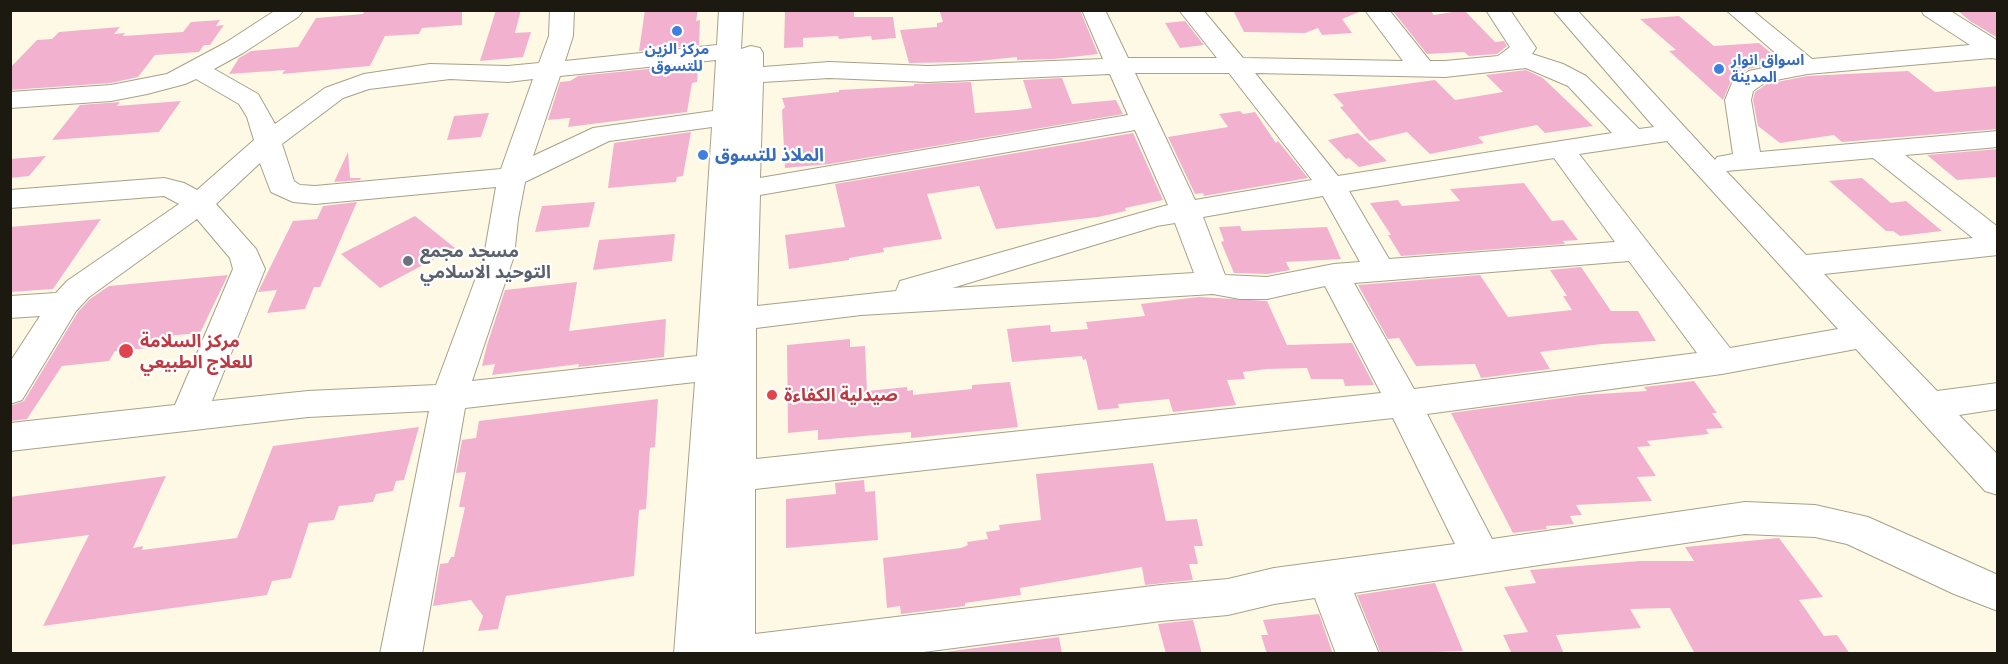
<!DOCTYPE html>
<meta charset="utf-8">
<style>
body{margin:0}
#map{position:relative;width:2008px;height:664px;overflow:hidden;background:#fef9e5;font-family:Ubuntu,sans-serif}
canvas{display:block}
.frame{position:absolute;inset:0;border:12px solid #1b1910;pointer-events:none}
</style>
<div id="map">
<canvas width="2008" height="664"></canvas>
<div class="frame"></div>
</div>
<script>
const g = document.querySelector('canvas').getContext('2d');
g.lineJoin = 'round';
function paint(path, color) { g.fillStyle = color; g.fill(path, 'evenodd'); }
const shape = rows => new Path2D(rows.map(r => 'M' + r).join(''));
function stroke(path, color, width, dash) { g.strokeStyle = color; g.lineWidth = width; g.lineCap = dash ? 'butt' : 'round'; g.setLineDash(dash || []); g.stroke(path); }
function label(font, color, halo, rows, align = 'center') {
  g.font = font + ' Ubuntu,"Noto Sans Arabic",sans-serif'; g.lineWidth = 4.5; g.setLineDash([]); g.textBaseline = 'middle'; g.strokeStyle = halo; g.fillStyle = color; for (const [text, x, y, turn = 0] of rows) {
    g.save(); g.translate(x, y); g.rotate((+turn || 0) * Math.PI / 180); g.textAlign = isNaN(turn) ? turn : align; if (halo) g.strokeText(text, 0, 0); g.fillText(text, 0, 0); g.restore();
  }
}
paint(shape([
 [365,10,462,10,462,25,422,28,419,34,385,36,370,66,282,74,285,70,229,74,239,58,251,51,298,47,316,18,363,14],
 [496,10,521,10,515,33,531,32,523,57,480,61],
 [645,10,698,10,696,21,700,20,699,45,639,51],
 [785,10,854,10,854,17,893,17,896,38,872,40,871,36,839,39,838,36,803,38,803,47,784,48],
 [960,10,1080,10,1098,54,1055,59,1017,60,1017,57,969,62,909,63,900,30,937,27,937,23,943,22,940,12],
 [1233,10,1359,10,1359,12,1342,19,1352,33,1322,35,1318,28,1305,33,1244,32],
 [1392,10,1430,10,1434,15,1464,10,1495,42,1504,41,1507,46,1497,54,1469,56,1464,52,1427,54],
 [1957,10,1998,10,1998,38,1970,21],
 [1679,16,1714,46,1759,43,1782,62,1748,69,1731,81,1723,100,1669,51,1676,50,1640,19],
 [220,20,216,26,224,25,210,45,204,45,199,52,155,55,138,77,111,83,10,90,10,68,37,40,52,39,59,32,120,27,114,34,125,33,123,36,183,32,191,22],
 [1185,21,1204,45,1180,48,1165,23],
 [698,64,697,82,692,83,687,112,568,127,570,118,548,120,560,82,570,81,578,76],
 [1526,70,1543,78,1593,126,1545,133,1537,125,1478,137,1484,143,1430,154,1407,132,1369,141,1340,107,1344,106,1333,94,1435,80,1455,100,1503,92,1486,75],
 [1908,71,1935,92,1998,86,1998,129,1842,142,1834,135,1780,143,1758,126,1753,100,1755,92,1767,84,1807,76],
 [1062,78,1072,104,1116,100,1123,114,830,164,785,168,782,110,785,107,782,98,839,92,839,90,914,86,914,84,971,82,975,113,1018,110,1032,108,1023,80],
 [181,101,159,132,52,140,80,105,120,102,117,106],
 [1240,111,1243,114,1255,112,1276,143,1278,141,1308,178,1204,196,1203,193,1195,194,1168,137,1228,127,1219,114],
 [489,113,481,137,447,140,454,116],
 [691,132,683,176,677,177,676,182,608,188,614,143],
 [1133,133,1163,200,1125,208,1126,211,1098,217,996,229,979,186,927,194,942,239,883,248,884,252,849,258,849,260,789,269,785,235,845,227,835,184],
 [1358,133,1387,161,1359,167,1349,158,1346,159,1328,140],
 [1998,149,1998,177,1957,180,1927,155],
 [348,152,350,178,361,178,360,180,334,182],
 [46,156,29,176,10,178,10,159],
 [1862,178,1891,203,1906,201,1942,231,1900,236,1893,231,1886,231,1829,181],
 [1524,183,1552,221,1563,220,1578,240,1563,241,1565,244,1401,256,1388,235,1391,235,1370,203,1398,200,1402,206,1460,201,1450,189],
 [357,202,320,287,314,287,305,309,267,313,277,290,258,292,293,221,317,219,323,206],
 [595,202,589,227,535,232,542,206],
 [415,216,455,248,380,288,341,254],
 [101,219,53,289,10,292,10,227],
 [1240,226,1242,231,1327,227,1341,259,1286,262,1290,270,1268,274,1234,273,1221,242,1224,241,1219,227],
 [675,234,672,261,593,270,599,240],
 [1581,267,1611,311,1638,311,1656,341,1602,344,1540,352,1550,369,1481,378,1475,364,1416,366,1399,338,1388,339,1358,285,1480,275,1508,317,1572,310,1563,296,1567,296,1550,270],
 [228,275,200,333,167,336,161,347,115,351,109,361,62,366,27,419,10,421,10,406,24,401,78,312,90,299,109,286],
 [577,282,569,331,666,319,664,357,578,367,579,364,492,375,495,364,482,366,487,345,505,290],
 [1199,297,1267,301,1287,345,1352,343,1374,385,1345,386,1343,379,1311,379,1307,368,1267,369,1243,372,1245,379,1227,380,1236,405,1173,412,1169,399,1118,404,1119,408,1098,410,1086,359,1083,360,1082,356,1012,362,1007,329,1050,325,1051,332,1088,329,1086,322,1145,316,1141,304],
 [850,339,850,347,865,346,867,391,907,387,907,391,913,390,913,395,972,389,972,385,1010,382,1018,427,911,438,911,432,818,440,818,430,788,433,787,345],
 [1694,381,1717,413,1712,413,1723,428,1706,429,1709,434,1647,441,1651,446,1637,447,1656,476,1637,477,1652,501,1576,505,1582,515,1570,516,1574,524,1546,526,1547,529,1521,532,1513,533,1451,413,1583,395,1647,391,1644,387],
 [658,399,655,447,650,448,646,509,639,510,634,576,506,596,498,629,478,631,483,616,471,600,433,606,440,564,448,563,451,557,454,557,465,507,459,507,466,472,456,473,462,440,476,438,479,421],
 [419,427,404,480,396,481,393,491,376,494,373,502,339,506,334,520,309,523,291,578,272,581,267,595,43,626,89,535,10,545,10,497,166,476,133,548,143,546,142,550,237,538,273,446],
 [1153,463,1166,521,1197,519,1203,546,1194,546,1198,564,1189,564,1193,580,1145,585,1142,567,1020,588,1021,595,965,603,965,606,901,614,900,606,887,608,883,558,961,548,968,545,967,542,988,539,986,532,1000,530,999,525,1041,520,1036,474],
 [864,480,865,492,875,491,878,540,786,548,786,499,836,494,835,483],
 [1779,538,1823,597,1799,600,1824,636,1837,635,1850,654,1695,654,1670,608,1630,609,1641,628,1556,635,1564,654,1512,654,1503,635,1528,632,1504,587,1536,583,1530,570,1640,561,1694,561,1685,547],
 [1435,583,1463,651,1381,654,1357,595],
 [1319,614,1333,654,1267,654,1261,635,1268,635,1263,620],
 [1193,620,1202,654,1166,654,1158,624],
 [1059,637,1062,654,929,654]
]), '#f2b2cf');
const minor = shape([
 [276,10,302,12,298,17,243,53,214,69,258,94,275,124,325,88,364,74,430,64,508,66,539,63,549,36,550,10,574,10,573,36,565,61,717,45,719,10,743,10,741,49,751,46,760,48,763,53,763,67,829,62,928,66,1103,59,1082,10,1105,10,1128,58,1217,58,1179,10,1203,10,1243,58,1403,61,1365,10,1389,10,1430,61,1445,61,1498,56,1510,47,1486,10,1510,10,1536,48,1532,54,1563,64,1586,76,1639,129,1654,127,1553,10,1577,10,1715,160,1717,157,1733,154,1725,100,1732,83,1749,71,1787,63,1726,10,1752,10,1812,59,1970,45,1924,15,1921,10,1949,10,1998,41,1998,59,1991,58,1807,74,1766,82,1753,91,1751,100,1760,152,1998,131,1998,147,1905,155,1998,227,1998,255,1824,274,1937,391,1998,383,1998,409,1959,415,1998,455,1998,495,1985,491,1856,349,1722,374,1427,414,1492,539,1745,502,1815,505,1868,517,1998,575,1998,611,1954,594,1847,544,1815,537,1745,534,1354,593,1379,654,1336,654,1315,598,1274,604,1228,615,1161,621,908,654,674,654,695,382,465,408,422,654,380,654,429,411,308,417,10,451,10,423,175,405,233,269,230,258,197,219,89,297,76,311,22,400,10,404,10,362,40,316,10,318,10,296,56,293,67,281,179,204,164,196,10,208,10,190,164,178,184,183,197,190,254,140,247,117,239,104,196,79,185,84,147,94,111,101,10,108,10,92,111,85,167,74,225,43,276,10],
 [716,60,713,111,593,128,533,156,560,76,716,60],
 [1526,68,1568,86,1612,133,1338,176,1255,73,1445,77,1526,68],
 [1135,73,1229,73,1312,180,1195,200,1135,73],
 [1110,74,1128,115,760,178,763,82,829,78,928,82,1110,74],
 [450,79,508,82,533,79,501,169,315,186,300,185,294,181,282,144,343,98,369,89,450,79],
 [712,127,697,356,472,381,514,256,518,219,525,182,609,141,712,127],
 [1135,130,1168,205,900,281,896,291,757,306,760,195,1135,130],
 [1667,141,1838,329,1730,348,1579,154,1667,141],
 [1554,158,1615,242,1389,259,1349,191,1554,158],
 [1873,158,1973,238,1806,255,1726,171,1873,158],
 [260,163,271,192,293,202,315,204,496,187,484,256,436,385,308,391,212,401,265,269,256,249,216,204,260,163],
 [1323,196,1360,262,1334,264,1267,277,1225,275,1203,217,1323,196],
 [1175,223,1194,273,952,288,1157,226,1175,223],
 [1629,261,1697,353,1414,389,1354,283,1629,261],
 [1325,286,1381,393,756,459,756,328,861,315,1213,294,1240,299,1267,299,1325,286],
 [1393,418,1455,544,1274,568,1228,579,1161,585,755,634,755,489,1393,418]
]);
stroke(minor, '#a7a18a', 2);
paint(minor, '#fff');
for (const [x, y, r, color] of [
 [677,31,6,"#3f7fe0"],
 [1719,69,6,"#3f7fe0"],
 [703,155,6,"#3f7fe0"],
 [408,261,6,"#6b7280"],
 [126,351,8,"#e0444e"],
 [772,395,6,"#e0444e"]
]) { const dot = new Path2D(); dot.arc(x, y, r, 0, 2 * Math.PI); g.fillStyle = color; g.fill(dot); stroke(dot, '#fff', 2); }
label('bold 15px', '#366cbe', '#fff', [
 ["مركز الزين",677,49],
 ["للتسوق",677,66],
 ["اسواق انوار",1731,60,"left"],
 ["المدينة",1731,77,"left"]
]);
label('bold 18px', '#366cbe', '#fff', [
 ["الملاذ للتسوق",715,155]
], 'left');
label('bold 18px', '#5b616d', '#fff', [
 ["مسجد مجمع",420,251],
 ["التوحيد الاسلامي",420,272]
], 'left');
label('bold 18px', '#be3a42', '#fff', [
 ["مركز السلامة",140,341],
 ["للعلاج الطبيعي",140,362],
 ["صيدلية الكفاءة",784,395]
], 'left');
</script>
